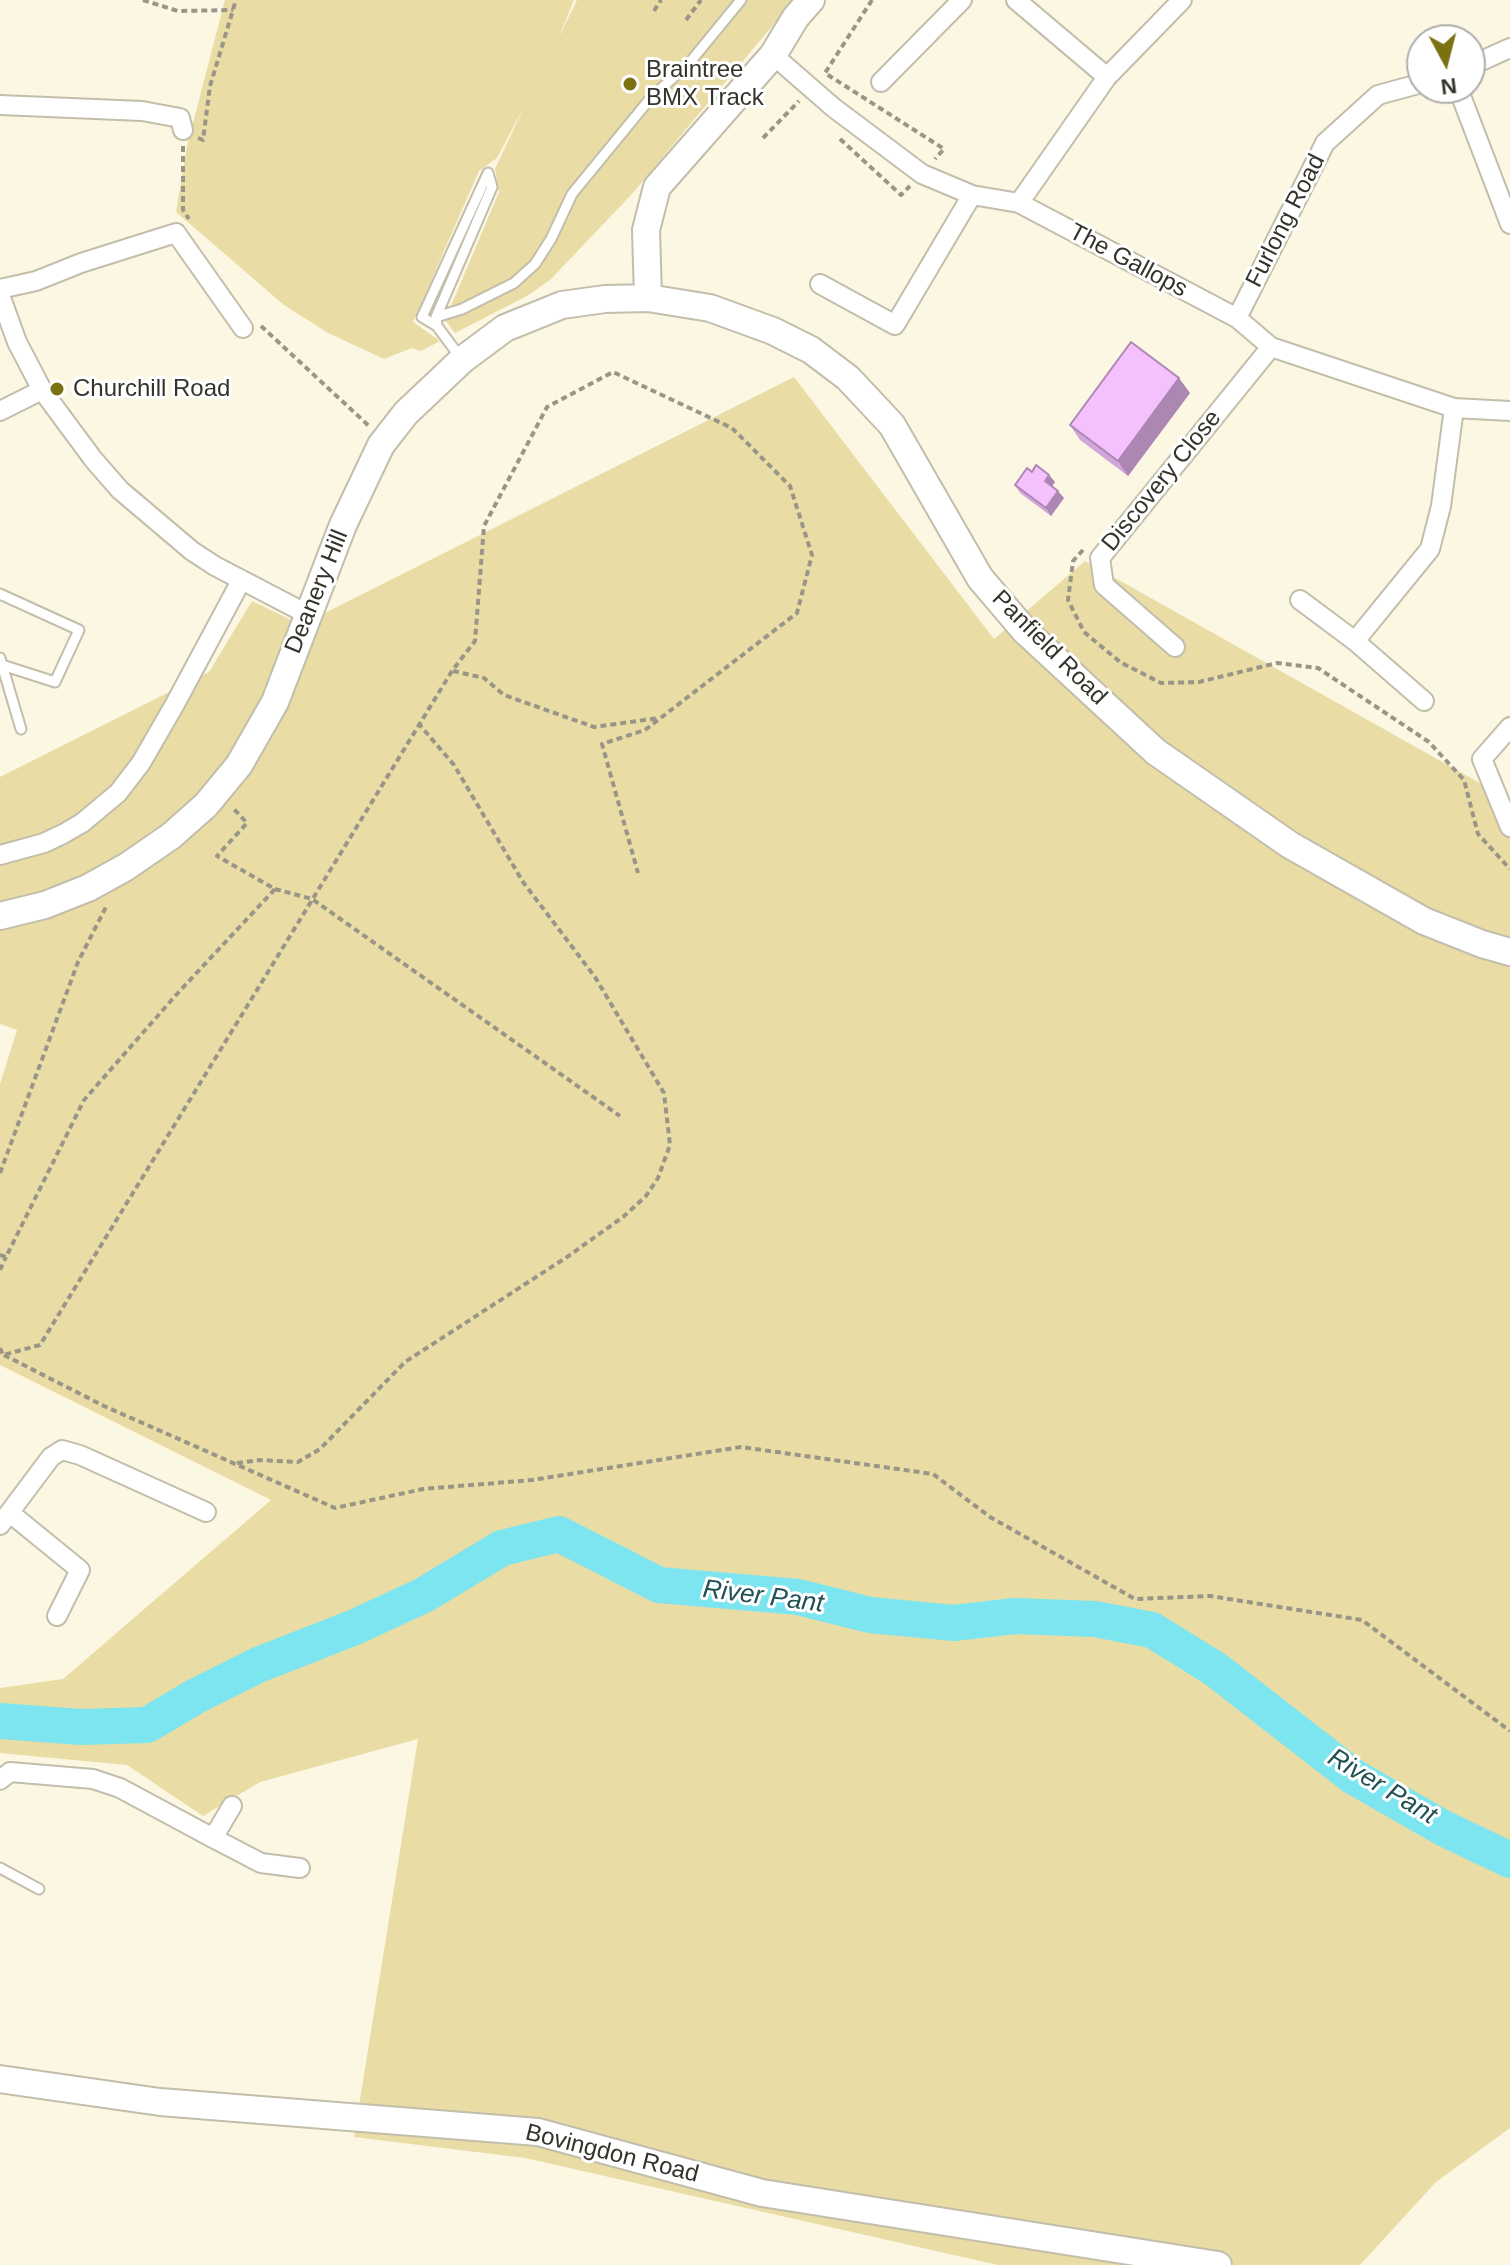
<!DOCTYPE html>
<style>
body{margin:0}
#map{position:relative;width:1510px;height:2265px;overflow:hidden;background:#fcf7e3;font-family:Arial,sans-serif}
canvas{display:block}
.north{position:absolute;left:1406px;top:24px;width:80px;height:80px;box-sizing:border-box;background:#fff;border:2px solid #aeaeab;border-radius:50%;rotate:173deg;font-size:22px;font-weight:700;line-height:32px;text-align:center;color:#35342c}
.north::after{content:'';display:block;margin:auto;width:28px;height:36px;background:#7b7111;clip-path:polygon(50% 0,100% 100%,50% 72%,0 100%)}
</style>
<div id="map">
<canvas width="1510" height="2265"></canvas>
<div class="north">N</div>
</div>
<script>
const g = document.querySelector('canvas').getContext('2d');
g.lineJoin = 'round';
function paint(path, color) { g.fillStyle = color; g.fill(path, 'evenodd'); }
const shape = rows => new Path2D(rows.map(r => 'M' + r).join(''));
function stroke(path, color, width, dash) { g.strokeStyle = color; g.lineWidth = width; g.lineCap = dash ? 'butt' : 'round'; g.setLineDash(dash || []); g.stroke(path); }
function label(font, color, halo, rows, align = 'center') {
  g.font = font + ' Arial,sans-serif'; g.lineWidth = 6; g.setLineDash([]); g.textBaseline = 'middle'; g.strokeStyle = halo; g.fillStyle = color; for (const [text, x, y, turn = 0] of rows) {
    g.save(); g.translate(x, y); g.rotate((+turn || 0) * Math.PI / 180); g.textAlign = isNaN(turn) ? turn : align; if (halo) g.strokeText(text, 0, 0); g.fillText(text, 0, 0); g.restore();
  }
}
paint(shape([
 [225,0,574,0,558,39,577,0,794,0,631,195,550,280,527,296,455,333,445,320,499,192,495,169,525,105,497,158,479,171,413,322,440,341,421,351,412,348,384,359,328,333,284,305,176,212,187,146],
 [794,377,994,639,1085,561,1510,800,1510,2128,1436,2182,1360,2265,998,2265,525,2158,354,2137,418,1739,260,1782,203,1816,127,1765,0,1753,0,1688,63,1679,271,1500,0,1365,0,1084,17,1030,0,1024,0,777,209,672,252,601,293,621,291,630]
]), '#e9dca5');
stroke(shape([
 [0,1721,81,1727,147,1725,196,1696,258,1665,355,1627,424,1595,502,1548,559,1534,659,1585,798,1597,870,1615,954,1623,1015,1616,1095,1619,1152,1630,1215,1669,1354,1777,1443,1828,1510,1860]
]), '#7de5f0', 36);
const lane = shape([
 [436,317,462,309,514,283,535,264,551,239,572,194,649,100,691,61,741,0],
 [437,326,436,317,492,187,488,173,422,317,437,326,460,357],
 [0,594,79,630,55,682,2,665],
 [0,658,21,729],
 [0,1868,39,1889]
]);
const street = shape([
 [1016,0,1107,77],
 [773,55,834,108,922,174,972,195,1019,203,1237,318,1271,347,1454,408,1510,411],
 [1470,66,1510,48],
 [881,82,962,0],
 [1458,88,1510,224],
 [0,105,142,111,180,118,183,130],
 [1019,203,1107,77,1182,0],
 [820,284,895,325,972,195],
 [0,289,36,281,81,263,176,233,243,328],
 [0,295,17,342,42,390,93,459,120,490,192,551,215,566,307,614],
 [1237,318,1325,143,1378,95,1422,83],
 [0,411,42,390],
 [1300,600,1355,641,1424,701],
 [1355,641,1430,549,1441,506,1454,408],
 [1175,647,1104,585,1100,558,1271,347],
 [1510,727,1482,759,1510,827],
 [0,855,44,843,63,834,82,823,118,793,141,763,175,704,241,581],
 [10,1513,80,1570,57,1616],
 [0,1525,51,1457,62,1450,80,1455,206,1512],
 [0,1780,10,1772,93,1779,120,1788,213,1838,232,1806],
 [213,1838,261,1863,300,1868]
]);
const secondary = shape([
 [648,298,646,230,657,187,773,55,796,17,811,0],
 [0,916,45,905,88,888,126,867,171,836,206,805,239,765,275,702,343,525,381,445,406,413,462,360,505,328,562,305,605,299,648,298,710,308,773,331,811,350,848,378,892,425,980,578,1025,631,1156,752,1290,845,1424,921,1482,944,1510,952],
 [0,2079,160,2102,538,2132,762,2193,1218,2265]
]);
stroke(lane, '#c2beab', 13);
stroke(street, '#c2beab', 22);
stroke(secondary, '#c2beab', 30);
stroke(shape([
 [143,0,178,11,233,10],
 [872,0,825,73,944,149,935,159],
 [654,11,661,0],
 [686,20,701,0],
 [198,138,203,140,210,86,236,0],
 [763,138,799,101],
 [840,139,901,195,910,186],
 [183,146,183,210,189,219],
 [261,326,369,426],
 [1083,550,1073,561,1068,600,1084,632,1120,662,1161,683,1199,682,1277,663,1318,668,1429,742,1464,780,1478,834,1510,869],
 [453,671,484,678,504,695,594,727,659,718],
 [275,889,312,899,620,1116],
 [0,1173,78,962,107,905],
 [0,1255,6,1257,84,1100,176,995,275,889,217,856,247,823,233,808],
 [0,1270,6,1257],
 [0,1348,3,1355,40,1345,452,671,475,641,484,526,547,407,613,372,732,428,790,486,812,555,797,613,645,730,602,744,638,873],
 [4,1355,104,1406,335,1508,423,1489,532,1480,741,1447,933,1474,990,1517,1135,1599,1210,1596,1362,1620,1510,1731],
 [237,1463,260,1460,298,1462,320,1449,405,1362,567,1257,623,1217,646,1196,658,1178,670,1145,664,1093,595,977,523,882,454,765,419,724]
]), '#999688', 4, [6, 4]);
stroke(lane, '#fff', 9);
stroke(street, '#fff', 18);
stroke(secondary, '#fff', 26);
paint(shape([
 [1190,393,1128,476,1080,440,1070,425],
 [1032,472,1049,475,1055,482,1052,486,1064,498,1051,516,1020,493,1015,485]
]), '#d2a6da');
paint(shape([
 [1179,378,1190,393,1128,476,1118,461],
 [1049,475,1055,482,1050,489,1045,481],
 [1058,491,1064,498,1051,516,1046,508]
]), '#ab87b2');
const building = shape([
 [1131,342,1179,378,1118,461,1070,425,1131,342],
 [1036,465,1049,475,1045,481,1058,491,1046,508,1015,485,1027,468,1032,472,1036,465]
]);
paint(building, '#f4c1fe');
stroke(building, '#ab87b2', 2);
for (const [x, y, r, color] of [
 [630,84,8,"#7b7111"],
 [57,389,8,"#7b7111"]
]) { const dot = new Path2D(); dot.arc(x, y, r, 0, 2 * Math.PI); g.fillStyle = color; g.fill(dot); stroke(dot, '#fff', 3); }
label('24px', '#35342c', '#fff', [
 ["Braintree",646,70],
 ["BMX Track",646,98],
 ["Churchill Road",73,389]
], 'left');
label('24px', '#35342c', '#fff', [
 ["Furlong Road",1286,221,-63],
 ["The Gallops",1128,261,28],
 ["Discovery Close",1162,481,-51],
 ["Deanery Hill",317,592,-68],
 ["Panfield Road",1049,648,45],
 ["Bovingdon Road",612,2154,14]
]);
label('italic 26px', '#215055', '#fff', [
 ["River Pant",763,1597,7],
 ["River Pant",1382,1787,31]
]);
</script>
